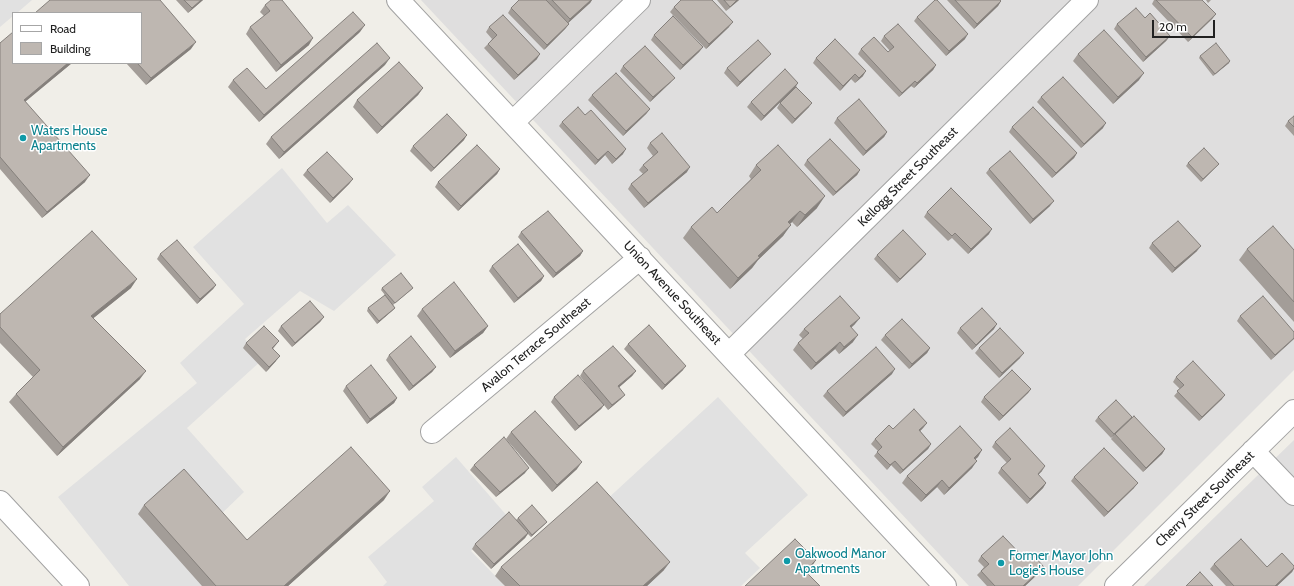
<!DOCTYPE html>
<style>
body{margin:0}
#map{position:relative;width:1294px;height:586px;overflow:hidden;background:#f0eee8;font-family:Cabin,sans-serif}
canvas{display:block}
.legend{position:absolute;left:12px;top:12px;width:130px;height:52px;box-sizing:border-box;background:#fff;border:1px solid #a6a6a6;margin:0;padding:5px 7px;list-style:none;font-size:12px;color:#212121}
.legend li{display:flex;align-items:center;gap:8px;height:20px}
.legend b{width:20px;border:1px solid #a6a6a6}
.scale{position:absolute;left:1152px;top:20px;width:63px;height:18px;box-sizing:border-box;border:2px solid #212121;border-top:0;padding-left:5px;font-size:12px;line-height:14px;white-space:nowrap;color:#212121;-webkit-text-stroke:3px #fff;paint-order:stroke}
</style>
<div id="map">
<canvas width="1294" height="586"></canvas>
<ul class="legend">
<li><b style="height:5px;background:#fff"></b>Road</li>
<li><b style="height:11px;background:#beb7b1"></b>Building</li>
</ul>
<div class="scale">20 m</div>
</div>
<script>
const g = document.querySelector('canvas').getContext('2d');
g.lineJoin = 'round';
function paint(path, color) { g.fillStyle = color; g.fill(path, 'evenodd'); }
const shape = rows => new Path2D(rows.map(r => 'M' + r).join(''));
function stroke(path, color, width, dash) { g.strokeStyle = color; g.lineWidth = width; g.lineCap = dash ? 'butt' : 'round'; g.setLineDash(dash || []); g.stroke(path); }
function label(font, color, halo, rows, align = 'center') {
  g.font = font + ' Cabin,sans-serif'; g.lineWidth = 3; g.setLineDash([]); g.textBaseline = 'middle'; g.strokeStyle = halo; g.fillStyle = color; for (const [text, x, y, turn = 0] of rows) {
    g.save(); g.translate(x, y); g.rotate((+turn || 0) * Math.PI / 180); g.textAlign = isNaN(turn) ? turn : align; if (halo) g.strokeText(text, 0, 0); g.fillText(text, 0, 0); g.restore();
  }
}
paint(shape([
 [421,0,1294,0,1294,370,1078,586,969,586],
 [1294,440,1294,586,1144,586]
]), '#dfdede');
paint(shape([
 [0,0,32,0,17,13,13,13,13,16,0,27],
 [282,168,327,223,348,205,396,255,334,311,300,291,245,339,262,360,187,428,244,492,214,521,214,586,129,586,58,497,197,383,180,363,244,304,193,247],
 [718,397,808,495,745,553,760,568,741,586,647,586,665,569,604,502],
 [456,457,508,517,471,551,505,586,383,586,387,582,368,557,434,501,422,487]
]), '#e1e1e1');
const minor = shape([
 [398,0,945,586],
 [513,122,639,0],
 [729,354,1087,0],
 [432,432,640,258],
 [1253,451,1294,494],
 [0,502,78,586],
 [1116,586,1294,411]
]);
stroke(minor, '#a2a2a2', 24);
stroke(minor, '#fff', 22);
paint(shape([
 [176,0,203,0,188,13],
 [519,0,592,0,590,3,568,23,569,24,565,29,544,50,508,13,511,8],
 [717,0,739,0,726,11],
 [947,0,1000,0,1001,1,998,6,974,29],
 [1154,0,1202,0,1216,14,1212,19,1188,42,1152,4],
 [1206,0,1211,0,1208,3],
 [265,5,309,45,276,72,246,34,250,27,264,16,260,12],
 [674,7,729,27,706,49,670,12],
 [917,17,965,39,946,56,914,21],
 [1117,24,1170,36,1166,41,1143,62,1114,29],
 [489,27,537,59,514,80,484,48,488,44,492,39,486,32],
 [360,32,259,122,228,87,233,80,266,89],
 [654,35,703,47,699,52,680,70,651,40],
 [884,36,936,65,933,70,914,88,911,86,899,97,858,54,861,49,888,52,890,51,881,41],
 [0,43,13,63,72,63,25,101,85,182,42,218,0,169],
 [191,49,146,85,126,63,141,63],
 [771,54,767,58,737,87,724,73,727,68],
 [1078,54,1139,80,1113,104,1073,61],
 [1200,56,1229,63,1213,76,1199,58],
 [816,58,863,76,855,83,851,79,840,91,813,63],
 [385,65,279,159,266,144,271,137],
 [623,66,671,82,650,102,620,71],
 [798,83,761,121,747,107,751,102],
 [423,88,418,95,377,134,353,107,357,100],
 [592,95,650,109,646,114,623,136,588,100],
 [1041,97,1103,128,1081,148,1037,102],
 [780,103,809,107,792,124,777,108],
 [585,115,623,154,612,164,605,155,595,165,559,126,562,122],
 [1294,116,1294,136,1285,126,1288,121],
 [837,118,887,132,884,137,863,156,834,123],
 [1012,127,1077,153,1074,158,1052,178,1009,132],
 [464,140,431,172,410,151,413,146],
 [650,143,687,172,644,208,628,189,631,184,643,174,639,170,643,165,653,156,647,148],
 [807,160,860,170,857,175,833,196,804,165],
 [1188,163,1219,164,1201,182,1186,166],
 [756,165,817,208,797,227,792,222,790,224,783,236,758,260,752,268,730,289,683,238,691,227,717,213,751,179,749,176],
 [500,169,497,174,458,211,435,187,438,182],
 [989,169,1050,206,1030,224,986,173],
 [307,170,353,179,349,184,330,203,303,175],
 [927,212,989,234,968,254,952,238,948,241,924,217],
 [521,232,583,251,580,256,553,278,518,237],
 [1152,243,1197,251,1172,273,1149,248],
 [1247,249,1294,250,1294,322,1239,260],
 [160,254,216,285,213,289,197,304,157,259],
 [877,255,922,259,897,283,874,259],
 [492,266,544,276,541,281,514,303,489,271],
 [131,288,93,318,140,379,57,456,9,402,16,394,33,377,0,343,0,314],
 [382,288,413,288,411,290,393,305,395,308,393,310,377,324,367,311,368,308,385,295,381,290],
 [422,309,488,326,483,333,450,358,417,316],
 [1240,316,1294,332,1271,360,1237,321],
 [324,317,320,322,292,347,278,331,281,326],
 [855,324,851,328,853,342,839,354,835,349,811,370,793,350,798,343,803,339,799,335,804,329],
 [960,328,994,329,972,350,957,333],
 [885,335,930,348,927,353,909,369,881,340],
 [279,341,273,349,276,361,266,372,243,348,246,343],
 [628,344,683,370,662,390,624,349],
 [979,348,1020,358,999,378,975,353],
 [389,355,436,367,432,372,409,391,386,360],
 [583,371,636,371,632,376,619,387,621,399,608,410,604,405,601,409,575,431,551,402,554,397,590,389,580,376],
 [892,374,843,417,823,396,827,391],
 [1176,377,1222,399,1199,421,1174,396,1180,389,1173,382],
 [346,386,397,398,394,403,367,424,343,391],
 [1031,389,1028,393,999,421,981,402,984,397],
 [1098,417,1129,421,1165,449,1162,454,1143,472,1111,439,1114,435,1111,438,1095,421],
 [927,423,923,428,920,431,931,444,928,449,900,474,891,465,887,470,874,456,878,451,871,444,875,439,893,429],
 [511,432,577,469,552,492,506,439],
 [995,442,1042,471,1038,475,1046,483,1043,488,1027,504,998,473,1001,468,1007,463,992,447],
 [978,457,975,459,972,468,944,495,937,487,921,502,902,483,907,476],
 [474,465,525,473,496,497,470,470],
 [1074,477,1134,488,1104,517,1071,481],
 [384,500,288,586,202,586,138,514,144,505,247,540],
 [518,518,545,524,531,537,528,534,525,538,491,569,472,549,475,544,516,520],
 [981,556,1027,561,1044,567,1040,572,1025,586,987,586,977,575,981,571,984,567,978,561],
 [1214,564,1267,567,1294,566,1294,569,1292,572,1277,586,1226,586,1210,569],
 [501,567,664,570,647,586,505,586,495,576]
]), '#a39d98');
paint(shape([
 [201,0,203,0,188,13,192,8],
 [591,0,592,0,590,3,567,24,570,19],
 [737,0,739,0,726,11],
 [1001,1,998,6,974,29,977,24],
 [1216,14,1212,19,1188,42,1192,37],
 [733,22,729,27,706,49,709,44],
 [569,24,565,29,544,50,547,45],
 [365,25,360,32,259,122,264,115],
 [968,34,965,39,946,56,949,51],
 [1170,36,1166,41,1143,62,1146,57],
 [313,38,309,45,276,72,281,65],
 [196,42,191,49,146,85,151,78],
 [703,47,699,52,680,70,683,65],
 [540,54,537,59,514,80,518,75],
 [771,54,767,58,737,87,740,82],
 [390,58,385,65,279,159,284,152],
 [1230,61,1229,63,1213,76,1215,74],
 [68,63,72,63,19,107,24,100],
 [936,65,933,70,914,88,917,83],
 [866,71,863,76,855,83,859,78],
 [1144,73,1139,80,1113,104,1118,97],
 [855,74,851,79,840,91,843,86],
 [675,78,671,82,650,102,653,97],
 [915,81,911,86,899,97,902,93],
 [798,83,795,88,761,121,764,116],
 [423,88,418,95,377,134,382,127],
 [812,103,809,107,792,124,795,119],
 [650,109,646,114,623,136,626,131],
 [1106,123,1103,128,1081,148,1084,144],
 [887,132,884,137,863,156,866,151],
 [467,135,464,140,431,172,434,168],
 [626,149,623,154,612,164,616,159],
 [608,151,605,155,595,165,598,160],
 [1077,153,1074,158,1052,178,1056,173],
 [1219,164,1201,182,1203,179],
 [690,167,687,172,644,208,648,203],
 [500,169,497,174,458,211,461,206],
 [860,170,857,175,833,196,836,192],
 [90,175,85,182,42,218,47,212],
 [353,179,349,184,330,203,333,198],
 [825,196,817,208,797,227,805,215],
 [1054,201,1050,206,1030,224,1033,219],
 [800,211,792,222,780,233,788,222],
 [791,225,783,236,758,260,752,268,730,289,738,278,758,256],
 [992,229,989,234,968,254,971,249],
 [1201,246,1197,251,1172,273,1175,268],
 [583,251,580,256,553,278,556,273],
 [926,254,922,259,897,283,900,279],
 [544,276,541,281,514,303,518,298],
 [137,279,131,288,85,325,91,316],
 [216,285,213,289,197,304,200,299],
 [395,308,393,310,377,324,379,321],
 [324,317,320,322,292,347,295,343],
 [860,318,855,324,845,333,850,326],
 [997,324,994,329,972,350,976,345],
 [488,326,483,333,450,358,455,351],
 [858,335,853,342,839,354,844,347],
 [1294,338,1294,339,1271,360,1275,355],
 [840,342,835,349,811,370,816,363],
 [930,348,927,353,909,369,912,364],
 [1024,353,1020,358,999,378,1002,373],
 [280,356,276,361,266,372,269,367],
 [686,366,683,370,662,390,665,385],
 [436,367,432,372,409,391,413,386],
 [895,369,892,374,843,417,846,412],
 [146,371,140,379,57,456,63,447],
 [636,371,632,376,615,391,618,386],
 [1031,389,1028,393,999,421,1003,416],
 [625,395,621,399,608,410,612,405],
 [1225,395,1222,399,1199,421,1202,417],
 [397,398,394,403,367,424,370,419],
 [604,405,601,409,575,431,579,426],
 [1132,417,1111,438,1114,434],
 [927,423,923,428,916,435,919,430],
 [931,444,928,449,900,474,903,470],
 [1165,449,1162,454,1143,472,1146,468],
 [982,450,978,457,969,465,974,458],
 [895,461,891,465,887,470,890,465],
 [977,461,972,468,944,495,949,488],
 [582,462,577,469,552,492,557,485],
 [1045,466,1042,471,1034,479,1038,474],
 [529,468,525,473,496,497,500,492],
 [942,480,937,487,921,502,926,495],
 [1046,483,1043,488,1027,504,1030,499],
 [1138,483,1134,488,1104,517,1108,512],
 [390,491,384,500,288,586,284,586],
 [547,522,545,524,531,537,532,535],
 [528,533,525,538,491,569,494,564],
 [816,560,809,571,797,582,805,571],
 [670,562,664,570,647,586,643,586],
 [1044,567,1040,572,1025,586,1023,586],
 [1294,568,1292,572,1277,586,1275,586]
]), '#85807c');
const building = shape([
 [50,0,160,0,196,42,151,78,137,63,141,63,141,13,35,13,50,0],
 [184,0,201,0,192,8,184,0],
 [271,0,282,0,313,38,281,65,250,27,270,11,265,5,271,0],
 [519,0,546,0,569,24,547,45,511,8,519,0],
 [552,0,591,0,570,19,552,0],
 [681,0,712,0,733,22,709,44,674,7,681,0],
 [724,0,737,0,730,7,724,0],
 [935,0,937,0,968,34,949,51,917,17,935,0],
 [955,0,1000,0,1001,1,977,24,955,0],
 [1156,0,1202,0,1216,14,1192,37,1156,0],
 [1136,8,1145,18,1150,13,1170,36,1146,57,1117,24,1136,8],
 [353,12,365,25,264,115,233,80,247,68,266,89,353,12],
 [503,15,540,54,518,75,488,44,497,35,489,27,503,15],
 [673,16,703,47,683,65,654,35,673,16],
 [898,24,936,65,917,83,915,81,902,93,861,49,874,37,888,52,894,47,884,36,898,24],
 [1104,30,1144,73,1118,97,1078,54,1104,30],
 [13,32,13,63,68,63,24,100,90,175,47,212,0,157,0,43,13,32],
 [835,39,866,71,859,78,855,74,843,86,816,58,835,39],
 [758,40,771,54,740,82,727,68,758,40],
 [377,43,390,58,284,152,271,137,377,43],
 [1216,43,1230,61,1215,74,1200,56,1216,43],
 [645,46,675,78,653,97,623,66,645,46],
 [399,62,423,88,382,127,357,100,399,62],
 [785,69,798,83,764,116,751,102,785,69],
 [616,73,650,109,626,131,592,95,616,73],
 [1063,77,1106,123,1084,144,1041,97,1063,77],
 [796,87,812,103,795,119,780,103,796,87],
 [859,99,887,132,866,151,837,118,859,99],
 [578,107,585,115,591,110,626,149,616,159,608,151,598,160,562,122,578,107],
 [1033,107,1077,153,1056,173,1012,127,1033,107],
 [447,114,467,135,434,168,413,146,447,114],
 [1294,116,1294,127,1288,121,1294,116],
 [662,133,690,167,648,203,631,184,648,170,643,165,658,152,650,143,662,133],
 [830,139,860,170,836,192,807,160,830,139],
 [477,145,500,169,461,206,438,182,477,145],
 [778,145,825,196,805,215,800,211,788,222,791,225,758,256,760,257,738,278,691,227,712,207,717,213,731,199,761,170,756,165,778,145],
 [1204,148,1219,164,1203,179,1188,163,1204,148],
 [1010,151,1054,201,1033,219,989,169,1010,151],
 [327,152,353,179,333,198,307,170,327,152],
 [951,188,992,229,971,249,955,233,952,236,927,212,951,188],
 [548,211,583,251,556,273,521,232,548,211],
 [1178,221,1201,246,1175,268,1152,243,1178,221],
 [1273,226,1294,250,1294,302,1247,249,1273,226],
 [903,230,926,254,900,279,877,255,903,230],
 [92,231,137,279,91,316,146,371,63,447,16,394,40,370,0,327,0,314,92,231],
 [177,240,216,285,200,299,160,254,177,240],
 [518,244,544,276,518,298,492,266,518,244],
 [401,273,413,288,395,303,382,288,401,273],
 [454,282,488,326,455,351,422,309,454,282],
 [385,295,395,308,379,321,368,308,385,295],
 [840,296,860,318,850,326,858,335,844,347,840,342,816,363,798,343,809,333,804,329,840,296],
 [1263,296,1294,332,1294,338,1275,355,1240,316,1263,296],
 [310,301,324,317,295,343,281,326,310,301],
 [982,308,997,324,976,345,960,328,982,308],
 [902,319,930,348,912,364,885,335,902,319],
 [649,325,686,366,665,385,628,344,649,325],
 [264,326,279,341,272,348,280,356,269,367,246,343,264,326],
 [1000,328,1024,353,1002,373,979,348,1000,328],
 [411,336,436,367,413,386,389,355,411,336],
 [613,346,636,371,618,386,625,395,612,405,583,371,613,346],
 [876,347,895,369,846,412,827,391,876,347],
 [1193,361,1225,395,1202,417,1177,391,1184,385,1176,377,1193,361],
 [371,365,397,398,370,419,346,386,371,365],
 [1012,370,1031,389,1003,416,984,397,1012,370],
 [578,375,604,405,579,426,554,397,578,375],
 [1116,400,1132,417,1114,434,1098,417,1116,400],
 [914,409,927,423,919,430,931,444,903,470,895,461,890,465,877,452,882,447,875,439,889,425,893,429,914,409],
 [535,411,582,462,557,485,511,432,535,411],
 [1134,416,1165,449,1146,468,1115,434,1134,416],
 [960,426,982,450,974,458,977,461,949,488,942,480,926,495,907,476,960,426],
 [1010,428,1045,466,1038,474,1046,483,1030,499,1001,468,1011,459,995,442,1010,428],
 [504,437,529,468,500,492,474,465,504,437],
 [351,447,390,491,284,586,216,586,144,505,184,469,247,540,351,447],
 [1104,448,1138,483,1108,512,1074,477,1104,448],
 [597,482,670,562,643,586,520,586,501,567,597,482],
 [532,505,547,522,532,535,518,518,532,505],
 [509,512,528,533,494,564,475,544,509,512],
 [1003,536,1027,561,1033,555,1044,567,1023,586,995,586,981,571,989,564,981,556,1003,536],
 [795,539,816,560,805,571,820,586,745,586,795,539],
 [1241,539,1267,567,1282,553,1294,566,1294,568,1275,586,1234,586,1214,564,1241,539],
 [1200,572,1213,586,1186,586,1200,572]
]);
paint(building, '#beb7b1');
stroke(building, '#85807c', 1);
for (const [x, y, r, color] of [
 [23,138,4,"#0f9aa8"],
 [787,561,4,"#0f9aa8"],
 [1001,563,4,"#0f9aa8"]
]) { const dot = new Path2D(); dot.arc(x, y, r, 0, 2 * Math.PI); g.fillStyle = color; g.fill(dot); stroke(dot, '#fff', 1.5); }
label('13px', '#0d838f', '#fff', [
 ["Waters House",31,131],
 ["Apartments",31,146],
 ["Oakwood Manor",795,554],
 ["Apartments",795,569],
 ["Former Mayor John",1009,556],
 ["Logie's House",1009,571]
], 'left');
label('13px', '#212121', '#fff', [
 ["Kellogg Street Southeast",908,177,-45],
 ["Union Avenue Southeast",672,293,47],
 ["Avalon Terrace Southeast",536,345,-40],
 ["Cherry Street Southeast",1205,499,-44]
]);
</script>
